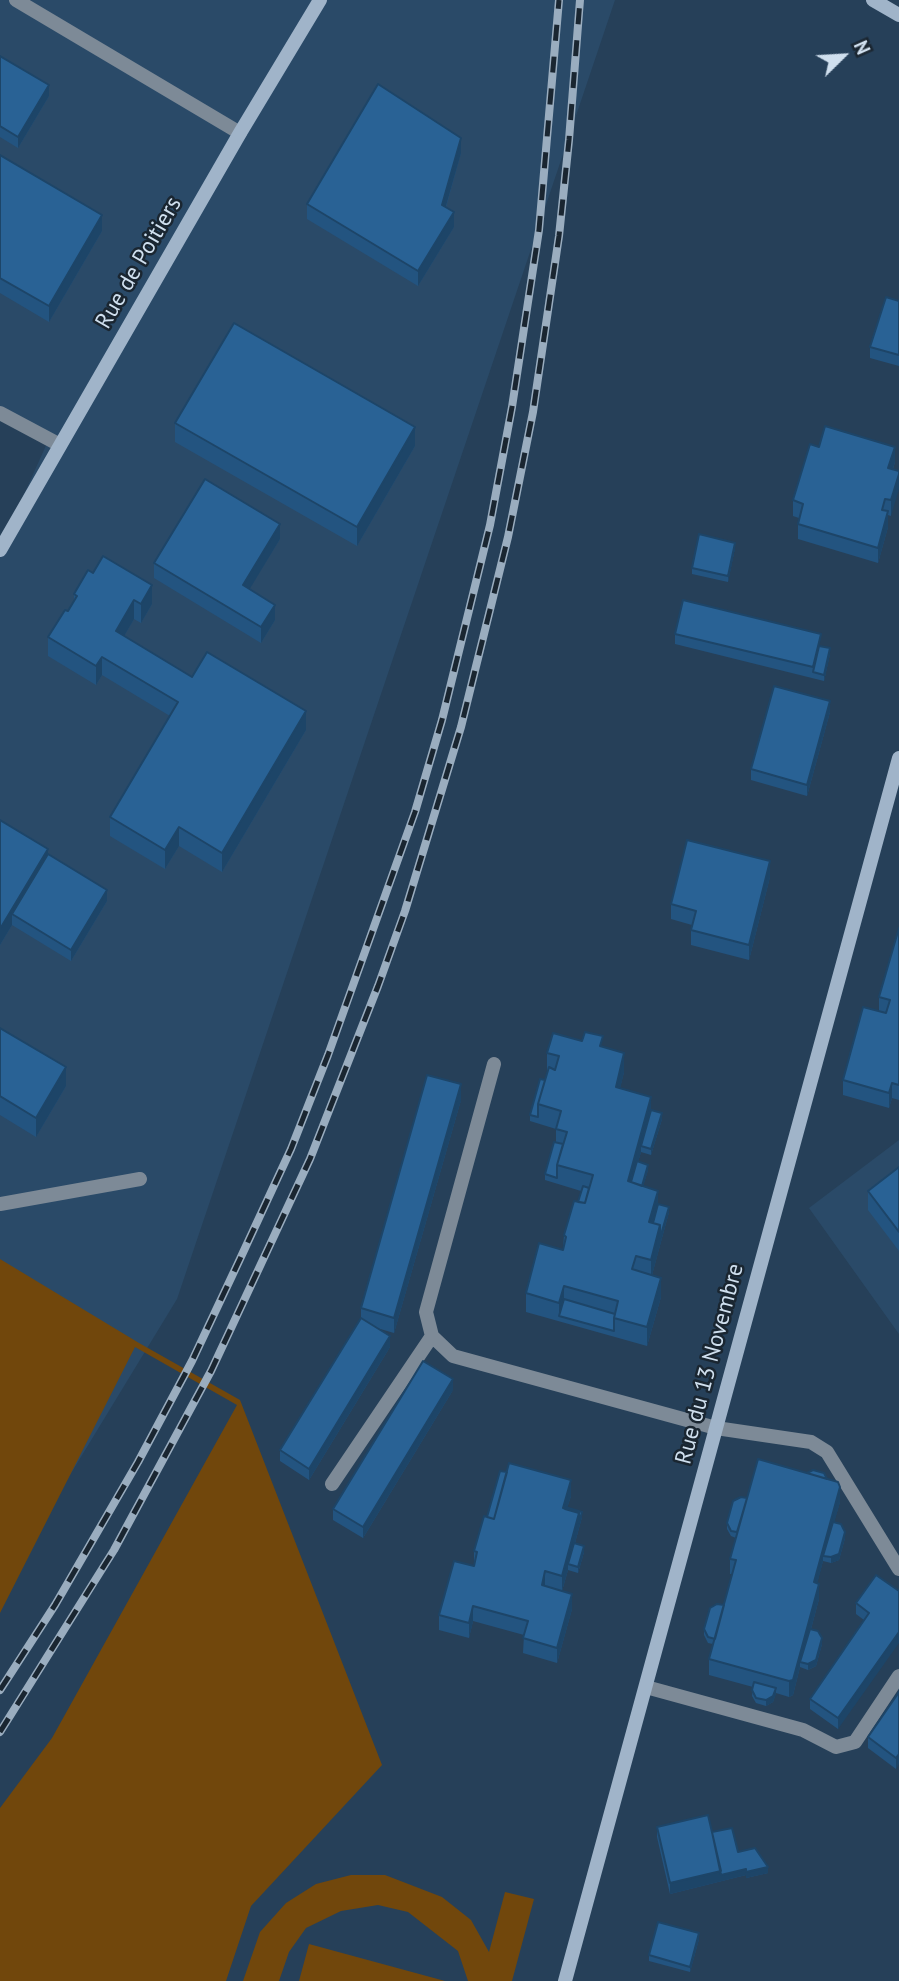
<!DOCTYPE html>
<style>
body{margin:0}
#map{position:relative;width:899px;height:1981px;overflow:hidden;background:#264059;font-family:"PT Sans",sans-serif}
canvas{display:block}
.north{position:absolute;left:808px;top:21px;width:70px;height:70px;-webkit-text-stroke:5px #1a2631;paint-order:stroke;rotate:66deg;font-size:19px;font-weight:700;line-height:28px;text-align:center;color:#cfdfee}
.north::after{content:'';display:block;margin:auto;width:24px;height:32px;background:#cfdfee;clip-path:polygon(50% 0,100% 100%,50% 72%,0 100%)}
</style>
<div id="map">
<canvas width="899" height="1981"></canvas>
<div class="north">N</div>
</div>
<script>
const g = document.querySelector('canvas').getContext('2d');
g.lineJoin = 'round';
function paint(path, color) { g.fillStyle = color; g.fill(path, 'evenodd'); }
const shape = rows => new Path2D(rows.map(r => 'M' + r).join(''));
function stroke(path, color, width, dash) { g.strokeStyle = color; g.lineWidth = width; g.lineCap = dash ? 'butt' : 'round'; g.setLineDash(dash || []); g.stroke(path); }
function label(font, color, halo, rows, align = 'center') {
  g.font = font + ' "PT Sans",sans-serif'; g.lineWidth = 5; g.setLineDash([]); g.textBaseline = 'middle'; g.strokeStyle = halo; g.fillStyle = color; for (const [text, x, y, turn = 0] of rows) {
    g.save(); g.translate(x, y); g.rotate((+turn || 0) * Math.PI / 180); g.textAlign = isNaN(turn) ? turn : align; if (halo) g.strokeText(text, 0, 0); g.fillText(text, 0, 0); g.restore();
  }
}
paint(shape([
 [0,0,615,0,177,1299,0,1590,0,548,48,441,0,412],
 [899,1140,899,1334,809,1208]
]), '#2a4a68');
paint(shape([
 [0,1259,139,1343,240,1400,382,1765,251,1906,226,1981,0,1981,0,1808,52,1738,237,1405,135,1347,0,1613],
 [351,1875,385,1875,442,1897,471,1920,489,1952,505,1892,534,1899,512,1981,468,1981,458,1951,408,1912,378,1905,341,1911,306,1928,289,1952,279,1981,243,1981,260,1932,286,1903,316,1884],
 [309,1944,445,1981,299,1981]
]), '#71470c');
stroke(shape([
 [494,1064,426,1312,432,1336,453,1356,716,1428,811,1442,827,1452,899,1569],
 [0,1204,140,1179],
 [332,1484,432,1336],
 [646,1687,803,1730,836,1747,855,1742,899,1676]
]), '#7d8a97', 14);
stroke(shape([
 [16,0,240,133],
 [0,413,60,445]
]), '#7d8a97', 14);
stroke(shape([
 [873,0,899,15],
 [0,550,240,133,320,0],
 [565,1981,899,758]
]), '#a0b4c9', 14);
const rail = shape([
 [0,1690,55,1605,138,1462,192,1361,240,1259,291,1149,328,1055,415,812,442,720,490,525,512,407,539,230,559,0],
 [0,1732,114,1550,211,1371,310,1159,378,986,405,911,461,727,508,537,533,412,559,236,569,140,580,0]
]);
stroke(rail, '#9aadbf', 8);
stroke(rail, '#1a2631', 5, [16]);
paint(shape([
 [0,56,49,96,18,148,0,137],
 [461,153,446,207,454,227,418,286,307,219,307,204],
 [0,155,102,231,49,322,0,293],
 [899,301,899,366,870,358,870,347],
 [175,423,415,446,357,546,175,442],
 [819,447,895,462,893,469,891,516,888,515,888,527,878,563,798,539,798,524,799,518,793,516,793,500],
 [280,539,249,589,275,620,261,643,154,578,154,563],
 [735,548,728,582,692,574,692,568],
 [93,573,152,604,141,623,134,619,124,636,192,677,306,730,222,872,179,846,165,869,110,836,110,817,170,716,102,675,96,685,48,656,48,637,68,611,74,601,74,594],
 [675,634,821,646,830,654,824,681,675,644],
 [830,712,807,796,751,780,751,769],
 [0,820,48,854,107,901,71,961,12,925,0,945],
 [770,877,749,960,691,945,691,930,692,925,671,919,671,904],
 [899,928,899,1100,892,1098,889,1108,843,1095,843,1080,879,1011,879,997],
 [0,1028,66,1086,36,1137,0,1115],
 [603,1047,624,1072,620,1088,662,1119,651,1155,641,1152,638,1162,648,1170,643,1186,658,1204,669,1212,652,1275,661,1297,647,1346,526,1312,526,1293,563,1250,564,1235,578,1202,581,1191,545,1180,545,1174,556,1143,556,1129,530,1121,530,1115,545,1080,547,1072,547,1053],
 [461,1100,394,1333,377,1328,390,1347,309,1480,280,1461,280,1450,361,1318,361,1308],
 [899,1167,899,1251,868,1210,868,1191],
 [453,1390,363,1538,333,1520,333,1509],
 [571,1496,567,1508,582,1517,575,1543,584,1552,578,1573,568,1570,562,1591,572,1609,557,1663,523,1653,524,1635,473,1621,469,1638,439,1630,439,1615,474,1566,474,1551,487,1517],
 [747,1498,840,1502,834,1522,845,1538,839,1560,831,1563,823,1561,817,1583,819,1599,811,1629,822,1644,816,1666,808,1670,800,1667,793,1695,789,1697,776,1693,773,1702,766,1706,756,1703,752,1696,753,1687,709,1675,709,1659,713,1644,708,1643,704,1635,704,1629,724,1605,732,1574,730,1574,730,1559,736,1538,731,1536,727,1529,727,1523],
 [899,1591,838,1729,810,1709,810,1699,864,1620,856,1614,856,1603],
 [899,1692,896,1769,868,1748,868,1737],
 [657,1827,712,1832,768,1873,746,1878,746,1875,670,1894,657,1837],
 [699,1939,690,1972,649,1961,649,1955]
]), '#235480');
paint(shape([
 [49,85,49,96,18,148,18,137],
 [461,138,461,153,442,220,442,205],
 [454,212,454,227,418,286,418,271],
 [102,215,102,231,49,322,49,306],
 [415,427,415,446,357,546,357,527],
 [895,447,895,462,888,483,888,468],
 [899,474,899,489,891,516,891,500],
 [888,511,888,527,878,563,878,548],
 [280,524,280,539,243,600,243,585],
 [735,543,735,548,728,582,728,576],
 [152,585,152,604,141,623,141,604],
 [134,600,134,619,116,650,116,631],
 [275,605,275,620,261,643,261,627],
 [830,648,830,654,824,681,824,675],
 [102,657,102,675,96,685,96,666],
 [830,701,830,712,807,796,807,785],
 [306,711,306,730,222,872,222,853],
 [179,827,179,846,165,869,165,850],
 [48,849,48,865,12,914,12,925,0,945,0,929],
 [770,861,770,877,749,960,749,945],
 [107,890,107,901,71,961,71,950],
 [624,1053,624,1072,616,1106,616,1087],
 [66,1067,66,1086,36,1137,36,1118],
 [892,1083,892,1098,889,1108,889,1093],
 [461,1084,461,1100,394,1333,394,1318],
 [651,1097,651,1116,641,1146,641,1152,629,1195,628,1181],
 [662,1113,662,1119,651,1155,651,1149],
 [648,1165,648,1170,638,1203,638,1198],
 [658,1191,658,1209,651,1235,649,1222],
 [669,1207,669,1212,651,1279,651,1260,660,1225],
 [661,1278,661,1297,647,1346,647,1327],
 [564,1286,564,1305,559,1316,559,1303],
 [390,1336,390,1347,309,1480,309,1469],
 [453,1379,453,1390,363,1538,363,1527],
 [571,1480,571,1496,564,1518,563,1508],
 [840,1487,840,1502,825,1556,823,1556,823,1561,814,1597,814,1582],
 [582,1512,582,1517,569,1565,568,1564,568,1570,562,1591,562,1576,579,1513],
 [845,1532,845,1538,839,1560,831,1563,831,1557],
 [584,1546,584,1552,578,1573,578,1567],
 [545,1571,545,1587,542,1585],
 [819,1584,819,1599,802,1662,800,1662,800,1667,793,1695,789,1697,789,1681],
 [572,1594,572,1609,557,1663,557,1648],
 [473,1606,473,1621,469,1638,469,1623],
 [899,1632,899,1643,838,1729,838,1718],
 [822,1638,822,1644,816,1666,808,1670,808,1664],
 [776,1688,776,1694,773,1702,766,1706,766,1700],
 [899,1754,899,1764,896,1769,896,1758],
 [768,1867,768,1873,746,1878,746,1872],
 [746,1869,746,1875,670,1894,670,1883,721,1871],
 [699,1933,699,1939,690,1972,690,1967]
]), '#1d4568');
const building = shape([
 [0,56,49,85,18,137,0,126,0,56],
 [378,84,461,138,442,205,454,212,418,271,307,204,378,84],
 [0,155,102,215,49,306,0,278,0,155],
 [886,297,899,301,899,355,870,347,886,297],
 [234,323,415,427,357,527,175,423,234,323],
 [825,426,895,447,888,468,899,471,899,474,891,500,885,499,882,510,888,511,878,548,798,524,803,504,793,500,810,444,819,447,825,426],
 [205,479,280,524,243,585,275,605,261,627,154,563,205,479],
 [699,534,735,543,728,576,692,568,699,534],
 [103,556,152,585,141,604,134,600,116,631,192,677,207,652,306,711,222,853,179,827,165,850,110,817,178,702,102,657,96,666,48,637,65,610,68,611,77,596,74,594,88,570,93,573,103,556],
 [683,600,821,634,813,667,675,634,683,600],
 [819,646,830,648,824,675,813,672,819,646],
 [774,686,830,701,807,785,751,769,774,686],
 [0,820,48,849,0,929,0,820],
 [687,840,770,861,749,945,691,930,696,911,671,904,687,840],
 [48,854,107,890,71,950,12,914,48,854],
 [899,928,899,1085,892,1083,889,1093,843,1080,863,1007,886,1013,890,1000,879,997,899,928],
 [0,1028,66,1067,36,1118,0,1096,0,1028],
 [585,1032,603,1036,600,1046,624,1053,616,1087,651,1097,628,1181,658,1191,649,1222,660,1225,651,1260,636,1256,632,1269,661,1278,647,1327,614,1318,618,1301,564,1286,559,1303,526,1293,539,1243,563,1250,566,1237,564,1235,574,1201,585,1203,593,1175,557,1165,567,1132,556,1129,561,1111,538,1104,549,1067,555,1070,559,1056,547,1053,553,1033,582,1041,585,1032],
 [427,1075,461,1084,394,1318,361,1308,427,1075],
 [540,1079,545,1080,538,1104,538,1117,530,1115,540,1079],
 [651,1110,662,1113,651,1149,641,1146,651,1110],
 [554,1142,563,1144,557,1165,557,1178,545,1174,554,1142],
 [637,1161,648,1165,642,1186,631,1182,637,1161],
 [899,1167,899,1232,868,1191,899,1167],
 [583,1186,589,1188,585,1203,578,1202,583,1186],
 [658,1204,669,1207,660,1238,660,1225,653,1223,658,1204],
 [564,1299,615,1314,614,1318,614,1331,559,1316,564,1299],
 [361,1318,390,1336,309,1469,280,1450,361,1318],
 [423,1361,453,1379,363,1527,333,1509,423,1361],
 [758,1459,838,1482,840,1487,814,1582,819,1584,793,1680,789,1681,709,1659,736,1560,730,1559,758,1459],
 [509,1463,571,1480,563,1508,579,1513,562,1576,545,1571,542,1585,572,1594,557,1648,523,1638,528,1621,473,1606,469,1623,439,1615,454,1561,474,1566,477,1552,474,1551,484,1516,494,1519,509,1463],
 [813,1470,824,1473,827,1479,807,1473,813,1470],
 [500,1471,507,1472,494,1519,487,1517,500,1471],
 [741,1497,747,1498,737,1532,731,1531,727,1523,733,1501,741,1497],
 [565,1507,582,1512,579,1523,579,1513,565,1509,565,1507],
 [833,1522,841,1524,845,1532,839,1554,831,1557,823,1556,833,1522],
 [574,1543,584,1546,578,1567,568,1564,574,1543],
 [876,1575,899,1591,899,1632,838,1718,810,1699,869,1613,856,1603,876,1575],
 [717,1604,724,1605,715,1639,708,1637,704,1629,710,1608,717,1604],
 [810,1629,818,1631,822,1638,816,1660,808,1664,800,1662,810,1629],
 [754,1682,776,1688,773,1696,766,1700,756,1698,752,1690,754,1682],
 [899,1692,899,1754,896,1758,868,1737,899,1692],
 [708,1815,721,1871,670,1883,657,1827,708,1815],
 [732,1828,738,1852,755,1848,768,1867,746,1872,746,1869,721,1875,712,1832,732,1828],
 [658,1922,699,1933,690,1967,649,1955,658,1922]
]);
paint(building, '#296295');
stroke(building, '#1d4568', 2);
label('23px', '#cfdfee', '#1a2631', [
 ["Rue de Poitiers",139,263,-60],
 ["Rue du 13 Novembre",710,1364,-75]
]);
</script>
